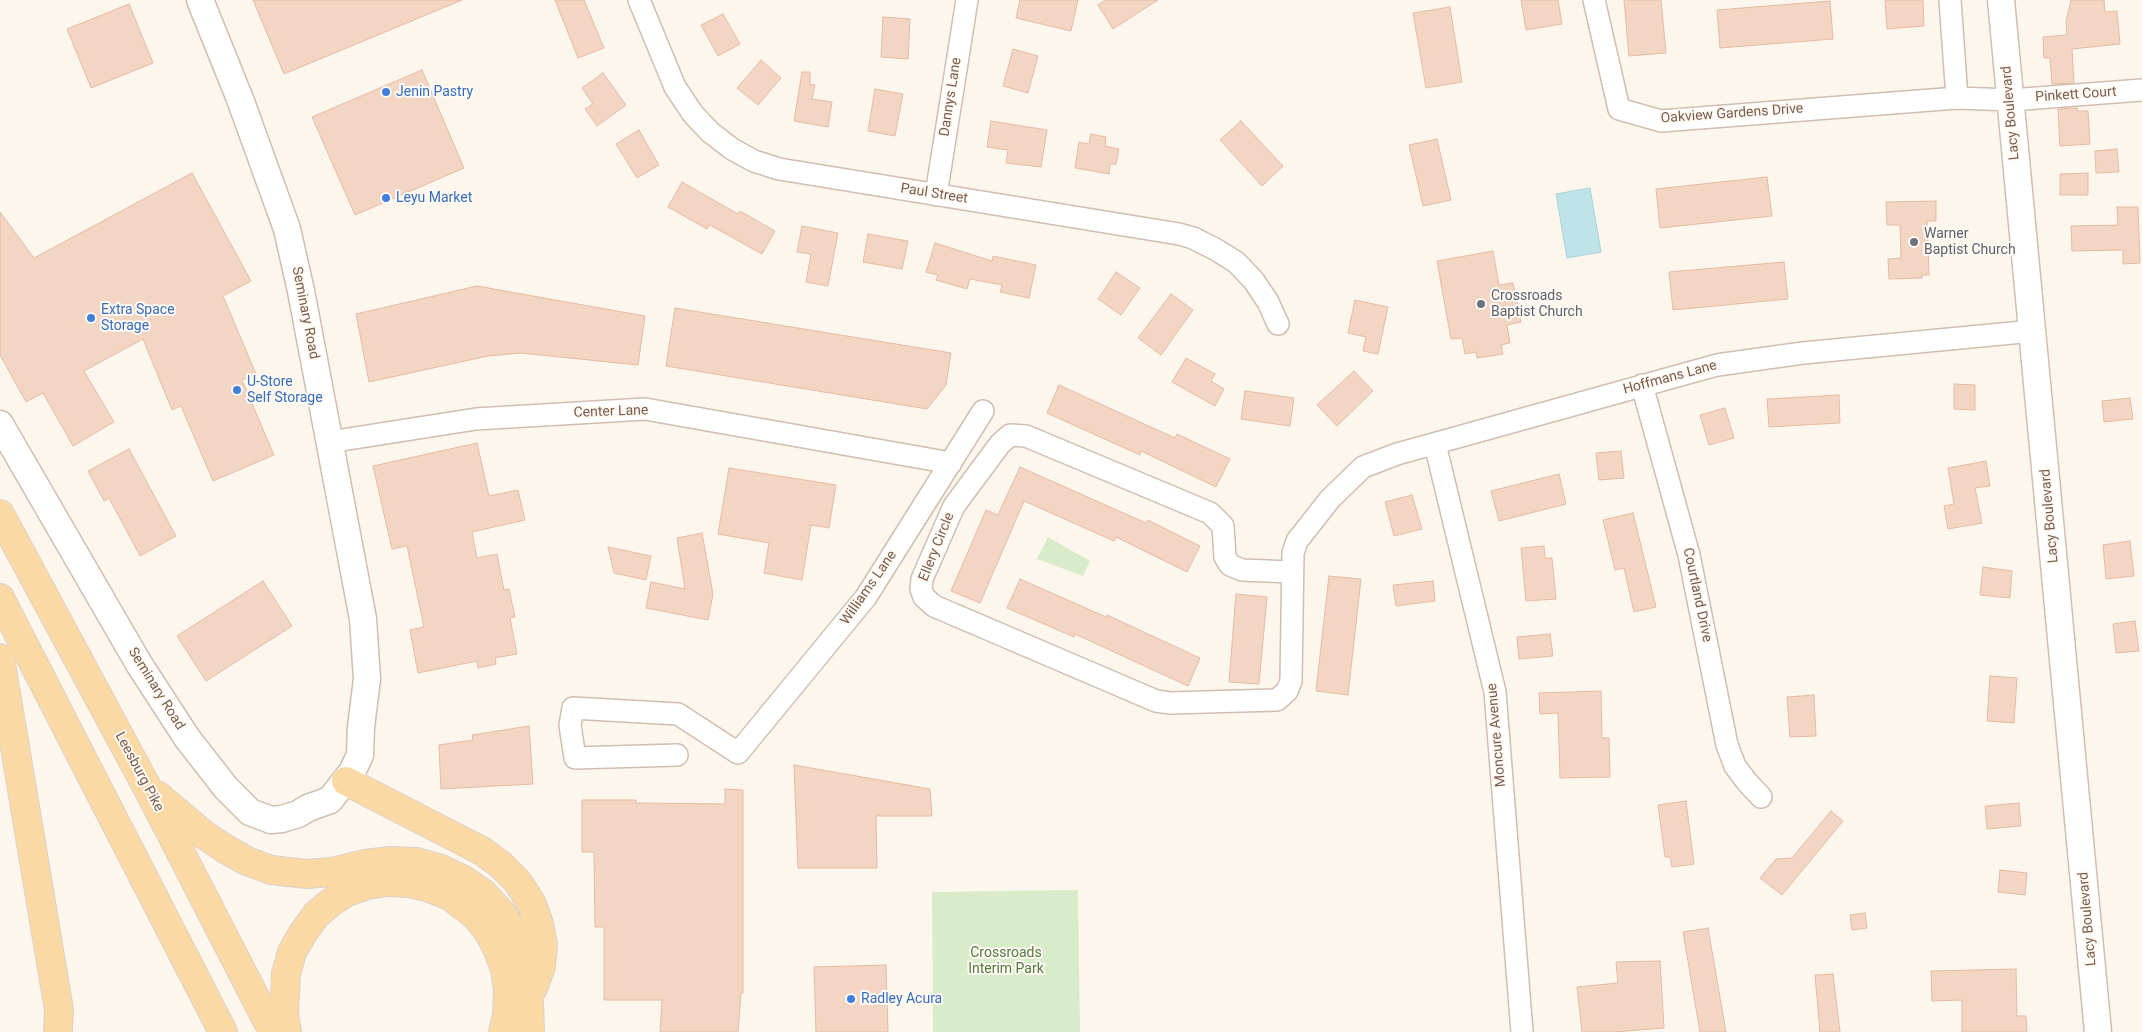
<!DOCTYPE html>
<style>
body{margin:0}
canvas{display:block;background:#fdf6ec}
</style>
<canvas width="2142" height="1032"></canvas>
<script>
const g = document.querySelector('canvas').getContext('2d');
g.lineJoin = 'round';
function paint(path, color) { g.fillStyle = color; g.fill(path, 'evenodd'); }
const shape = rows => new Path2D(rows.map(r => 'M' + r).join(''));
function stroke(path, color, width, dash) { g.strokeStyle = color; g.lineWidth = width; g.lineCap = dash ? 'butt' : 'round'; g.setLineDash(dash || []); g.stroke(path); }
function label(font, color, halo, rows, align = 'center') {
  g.font = font + ' Roboto,sans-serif'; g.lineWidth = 4; g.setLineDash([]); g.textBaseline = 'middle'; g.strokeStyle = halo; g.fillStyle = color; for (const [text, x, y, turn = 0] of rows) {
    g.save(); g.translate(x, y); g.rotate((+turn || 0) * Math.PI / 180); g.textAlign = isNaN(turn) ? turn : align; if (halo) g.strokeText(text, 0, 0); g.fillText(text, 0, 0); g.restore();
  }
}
paint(shape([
 [1048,537,1090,561,1083,576,1037,559],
 [1078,890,1080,1032,933,1032,932,892]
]), '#d8ecc9');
const water = shape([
 [1590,188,1601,252,1567,258,1556,194,1590,188]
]);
paint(water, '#bfe3e8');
stroke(water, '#a5d3da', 1);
const building = shape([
 [253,0,462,0,284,74,253,0],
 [555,0,584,0,604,48,578,58,555,0],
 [1020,0,1078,0,1071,31,1016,18,1020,0],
 [1105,0,1158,0,1113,29,1098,5,1105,0],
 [1521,0,1558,0,1562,24,1526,30,1521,0],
 [1624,0,1661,0,1666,53,1629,56,1624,0],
 [1885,0,1923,0,1924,26,1887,29,1885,0],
 [2071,0,2104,0,2105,12,2117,11,2120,44,2072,49,2074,83,2052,84,2050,58,2044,58,2043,37,2067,35,2066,22,2071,0],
 [1830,1,1833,39,1720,48,1717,10,1830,1],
 [129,4,153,63,91,88,67,29,129,4],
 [1450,7,1462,82,1426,88,1413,13,1450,7],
 [723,14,740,44,718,56,701,25,723,14],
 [883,17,910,19,908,59,881,57,883,17],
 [1013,49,1038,56,1028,93,1003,86,1013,49],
 [761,60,781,78,758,105,737,88,761,60],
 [422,70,464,168,355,215,312,117,422,70],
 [802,72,810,72,810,84,815,85,812,99,832,102,828,127,794,121,802,72],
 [603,73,626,105,597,126,585,109,593,104,582,88,603,73],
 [875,89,903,94,895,136,868,131,875,89],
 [2077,108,2077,111,2088,111,2090,144,2060,146,2058,109,2077,108],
 [991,121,1047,130,1041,167,1006,163,1008,150,987,147,991,121],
 [1241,121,1283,166,1262,186,1220,140,1241,121],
 [639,130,659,165,637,178,616,144,639,130],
 [1091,134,1106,137,1105,146,1119,149,1116,164,1110,164,1109,174,1075,168,1079,142,1089,144,1091,134],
 [1437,139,1451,200,1423,206,1409,145,1437,139],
 [2117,149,2119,172,2096,173,2095,151,2117,149],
 [192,173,251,281,223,296,256,374,242,380,274,455,213,481,181,406,172,410,143,339,84,371,114,422,73,446,43,393,26,402,0,355,0,212,34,258,192,173],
 [2088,173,2088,195,2060,195,2060,174,2088,173],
 [1767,177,1772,216,1660,228,1656,189,1767,177],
 [682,182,738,214,740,211,775,231,762,254,710,225,707,229,668,207,682,182],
 [1936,201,1936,221,1927,221,1929,275,1922,275,1922,278,1889,279,1888,259,1901,258,1900,225,1887,225,1886,202,1936,201],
 [2117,207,2138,207,2140,263,2123,264,2123,250,2072,251,2071,226,2118,225,2117,207],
 [802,226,838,233,828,286,806,282,811,254,797,252,802,226],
 [868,234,908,241,902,269,863,262,868,234],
 [935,243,992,261,993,256,1036,265,1029,298,1000,292,1002,285,970,279,967,289,936,280,938,275,926,272,935,243],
 [1493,251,1499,285,1513,283,1521,322,1507,325,1510,343,1501,345,1503,354,1477,358,1476,352,1465,354,1462,338,1451,339,1437,261,1493,251],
 [1784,262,1788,299,1673,310,1669,272,1784,262],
 [1116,272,1140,288,1121,315,1098,299,1116,272],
 [477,286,645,316,638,365,521,353,488,356,369,382,356,314,477,286],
 [1171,294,1193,310,1161,355,1138,338,1171,294],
 [1355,300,1388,307,1378,354,1363,351,1366,337,1348,333,1355,300],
 [675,308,951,353,946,385,927,409,666,366,675,308],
 [1186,358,1215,374,1211,381,1224,389,1215,406,1172,382,1186,358],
 [1354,371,1373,391,1337,426,1317,405,1354,371],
 [1954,384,1975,385,1975,410,1954,409,1954,384],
 [1059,385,1175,438,1177,434,1230,459,1216,487,1141,451,1140,455,1047,413,1059,385],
 [1245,391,1294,398,1290,426,1241,419,1245,391],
 [1839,395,1840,423,1769,427,1767,399,1839,395],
 [2130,398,2133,419,2104,422,2102,401,2130,398],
 [1725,408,1734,438,1709,445,1700,415,1725,408],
 [477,443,489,496,518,490,525,520,472,532,477,558,497,554,504,590,509,589,515,617,510,618,517,654,495,658,496,664,478,668,477,661,418,673,410,630,424,627,407,546,392,549,373,466,477,443],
 [129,449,176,536,140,556,109,498,104,501,88,471,129,449],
 [1621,451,1624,478,1599,480,1596,453,1621,451],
 [1986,461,1990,486,1975,488,1982,523,1948,529,1944,506,1954,504,1948,468,1986,461],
 [1020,467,1146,523,1148,520,1200,546,1187,572,1116,537,1114,541,1024,501,980,603,951,591,986,510,998,515,1020,467],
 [729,468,836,485,829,528,811,525,802,580,764,573,769,543,718,534,729,468],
 [1559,474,1566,504,1499,521,1491,491,1559,474],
 [1412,495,1422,529,1394,536,1385,502,1412,495],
 [1633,513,1656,607,1634,612,1624,568,1615,570,1603,520,1633,513],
 [702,533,713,594,708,620,646,608,651,582,685,589,677,538,702,533],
 [2130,541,2134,576,2106,579,2103,545,2130,541],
 [1544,546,1545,558,1552,558,1556,599,1526,601,1521,548,1544,546],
 [608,547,651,556,646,580,614,573,608,547],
 [1983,567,2012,571,2010,598,1980,595,1983,567],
 [1329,576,1361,579,1348,695,1316,691,1329,576],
 [1020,579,1106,617,1107,615,1200,658,1188,686,1075,634,1074,637,1007,608,1020,579],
 [263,581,292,626,206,681,177,636,263,581],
 [1433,581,1435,601,1396,606,1393,585,1433,581],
 [1236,594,1267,597,1259,684,1229,682,1236,594],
 [2135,621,2139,651,2116,653,2113,624,2135,621],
 [1550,634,1553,656,1519,659,1517,637,1550,634],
 [1990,676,2017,678,2014,723,1987,721,1990,676],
 [1601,691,1602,738,1609,738,1610,777,1560,778,1558,713,1540,714,1539,693,1601,691],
 [1814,695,1816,736,1790,737,1787,697,1814,695],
 [529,726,533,784,441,789,439,745,473,740,472,735,529,726],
 [794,765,930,789,932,816,876,816,877,868,798,868,794,765],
 [725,789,743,790,743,993,741,993,738,1032,660,1032,662,1000,604,1000,604,927,595,927,594,852,582,852,582,800,636,800,636,803,725,804,725,789],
 [1686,801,1694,864,1672,867,1670,857,1665,857,1658,805,1686,801],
 [2019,803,2021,826,1987,829,1985,806,2019,803],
 [1831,811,1843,821,1782,895,1760,878,1776,859,1792,858,1831,811],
 [2000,870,2027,873,2025,895,1998,892,2000,870],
 [1865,913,1867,928,1852,930,1850,915,1865,913],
 [1708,928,1726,1032,1700,1032,1683,932,1708,928],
 [1660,961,1664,1028,1614,1032,1582,1032,1577,987,1618,983,1616,962,1660,961],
 [886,965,888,1032,816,1032,814,967,886,965],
 [2016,969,2017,1016,2026,1016,2027,1032,1962,1032,1962,1000,1932,1001,1931,971,2016,969],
 [1833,974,1840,1032,1820,1032,1815,975,1833,974]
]);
paint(building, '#f3d5c3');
stroke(building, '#e6bba3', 1);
const minor = shape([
 [639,0,675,87,693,114,710,132,732,149,754,161,779,169,1179,234,1193,238,1215,249,1236,262,1254,281,1268,302,1278,324],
 [1594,0,1619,109,1661,121,1957,98,2011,100,2142,90],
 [1950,0,1957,98],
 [936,195,967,0],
 [1642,385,1689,555,1727,745,1735,766,1747,782,1761,797],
 [329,442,476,419,645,409,951,463],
 [1435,444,1495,692,1522,1032],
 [1292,572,1242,570,1230,565,1225,557,1223,526,1210,513,1026,436,1010,435,1000,444,954,506,922,579,921,589,924,597,934,606,1156,701,1170,703,1277,700,1287,691,1291,681,1293,553,1297,541,1330,499,1363,467,1397,454,1717,365,1803,353,2033,331],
 [677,755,575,758,570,725,573,708,678,714,738,753,866,597,983,411]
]);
const tertiary = shape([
 [2001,0,2098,1032],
 [0,424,139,664,187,738,226,788,250,812,271,820,282,819,298,814,308,808,330,800,352,772,360,755,361,727,367,679,363,619,301,291,287,229,240,99,200,0]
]);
const primary = shape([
 [0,514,148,789,273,1032],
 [0,598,223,1032],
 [0,658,59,1010,58,1032],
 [346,781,482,851,501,865,517,881,532,904,539,924,543,945,541,966,533,988],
 [157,795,203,834,227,850,247,861,271,870,307,874,331,872,365,864,391,861,416,862,441,869,464,880,484,894,503,915,516,936,528,973,530,1032],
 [287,1032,284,1015,286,974,292,952,303,933,316,915,330,903,347,892,367,885,387,882,409,883,430,888,450,896,475,915,488,931,498,950,505,970,508,990,507,1015,503,1032]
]);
stroke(minor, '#d1beb0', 24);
stroke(tertiary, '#d1beb0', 29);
stroke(primary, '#dad1cd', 30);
stroke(minor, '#fff', 21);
stroke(tertiary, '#fff', 26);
stroke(primary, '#fbd9a5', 28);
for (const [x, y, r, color] of [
 [386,92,5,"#3f7fe0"],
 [386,198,5,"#3f7fe0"],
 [1914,242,5,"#6b7280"],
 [1481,304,5,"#6b7280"],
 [91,318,5,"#3f7fe0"],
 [237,390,5,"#3f7fe0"],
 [851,999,5,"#3f7fe0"]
]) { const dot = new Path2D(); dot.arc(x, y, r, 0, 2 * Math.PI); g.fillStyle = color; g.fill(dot); stroke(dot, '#fffaf3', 2); }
label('14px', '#366cbe', '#fffaf3', [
 ["Jenin Pastry",396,92],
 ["Leyu Market",396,198],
 ["Extra Space",101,310],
 ["Storage",101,326],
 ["U-Store",247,382],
 ["Self Storage",247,398],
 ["Radley Acura",861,999]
], 'left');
label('14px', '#7a5c4d', '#fffaf3', [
 ["Pinkett Court",2076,95,-4],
 ["Dannys Lane",951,97,-81],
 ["Lacy Boulevard",2011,113,-95],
 ["Oakview Gardens Drive",1732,114,-4],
 ["Paul Street",934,194,9],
 ["Seminary Road",305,313,79],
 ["Hoffmans Lane",1670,378,-15],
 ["Center Lane",611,412,-2],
 ["Lacy Boulevard",2050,516,-95],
 ["Ellery Circle",937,547,-68],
 ["Williams Lane",869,588,-55],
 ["Courtland Drive",1697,595,78],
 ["Seminary Road",156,689,58],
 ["Moncure Avenue",1497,735,-95],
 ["Leesburg Pike",139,772,62],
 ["Lacy Boulevard",2088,919,-95]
]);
label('14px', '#5b616d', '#fffaf3', [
 ["Warner",1924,234],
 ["Baptist Church",1924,250],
 ["Crossroads",1491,296],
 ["Baptist Church",1491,312]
], 'left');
label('14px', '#537a41', '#fffaf3', [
 ["Crossroads",1006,953],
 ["Interim Park",1006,969]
]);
</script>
